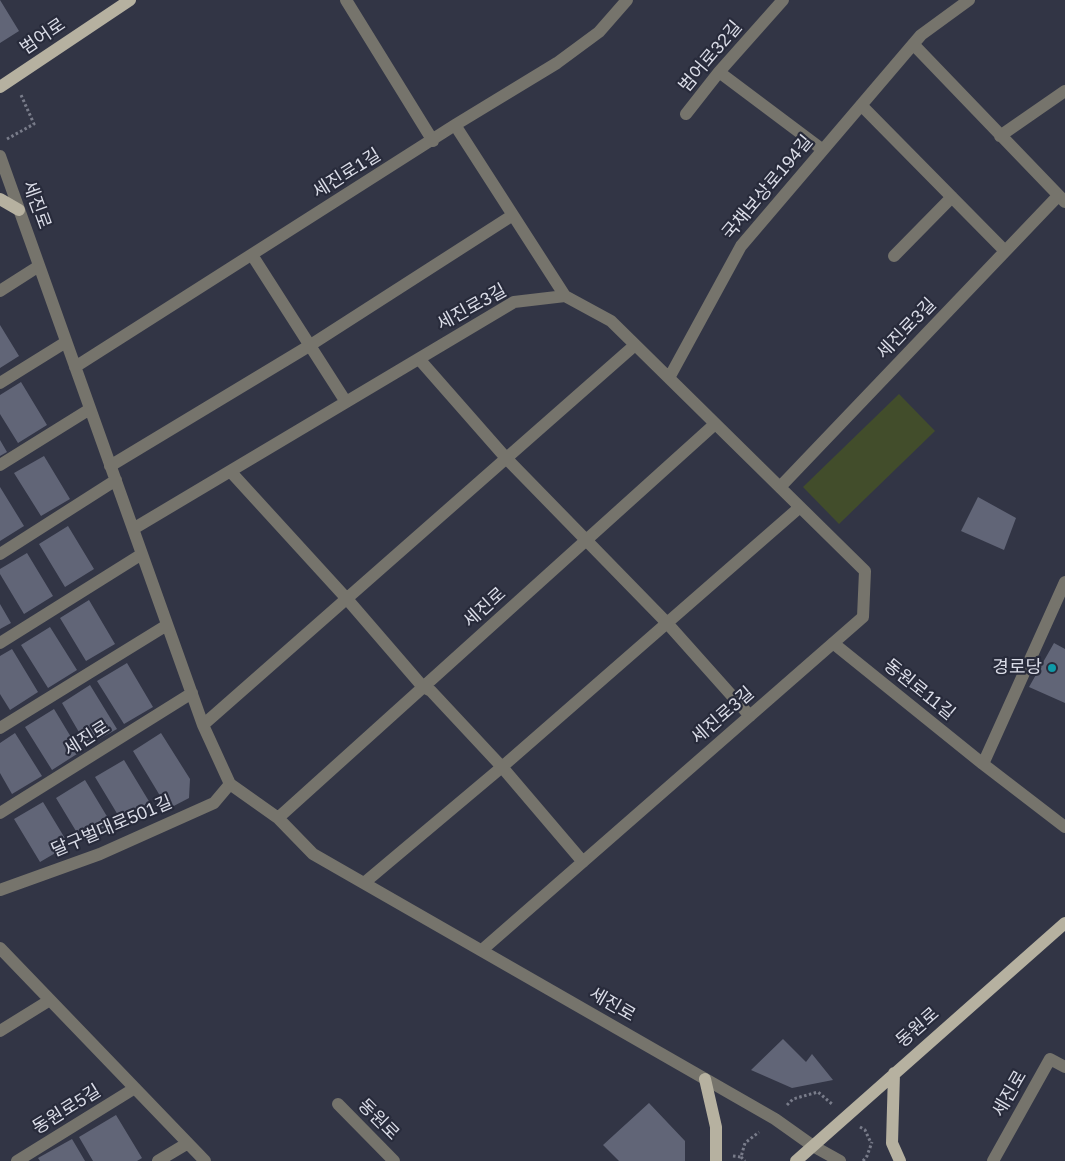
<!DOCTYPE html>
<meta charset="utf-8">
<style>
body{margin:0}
canvas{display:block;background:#323545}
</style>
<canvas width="1065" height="1161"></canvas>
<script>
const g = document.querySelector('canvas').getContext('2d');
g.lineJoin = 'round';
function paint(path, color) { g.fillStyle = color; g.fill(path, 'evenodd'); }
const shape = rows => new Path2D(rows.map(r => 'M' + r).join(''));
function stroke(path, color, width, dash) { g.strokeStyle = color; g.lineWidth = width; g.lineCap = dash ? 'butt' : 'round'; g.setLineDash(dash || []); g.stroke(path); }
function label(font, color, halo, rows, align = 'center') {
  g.font = font + ' Helvetica,"Noto Sans KR",sans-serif'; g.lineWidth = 4.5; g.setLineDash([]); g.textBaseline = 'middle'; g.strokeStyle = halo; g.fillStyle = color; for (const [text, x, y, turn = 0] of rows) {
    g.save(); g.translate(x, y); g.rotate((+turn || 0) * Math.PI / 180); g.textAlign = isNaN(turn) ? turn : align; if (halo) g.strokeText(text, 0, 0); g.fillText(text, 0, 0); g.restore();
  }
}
paint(shape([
 [899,394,935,431,839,524,803,487]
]), '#424d2b');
paint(shape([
 [0,0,19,31,0,43],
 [0,325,19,356,0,368],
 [21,382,47,425,18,443,0,414,0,395],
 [0,440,7,452,0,456],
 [44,456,70,499,41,516,14,473],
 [0,487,24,526,0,541],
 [978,497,1016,518,1004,550,961,531],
 [68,526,94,569,65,587,39,544],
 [27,553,53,596,24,614,0,574,0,569],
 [89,600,115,644,86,661,60,618],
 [0,604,11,623,0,629],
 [50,627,77,670,48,688,21,645],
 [1054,643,1065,649,1065,703,1029,687],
 [12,649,38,692,10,710,0,694,0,656],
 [127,663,153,707,124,724,97,681],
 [90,685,117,729,87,746,62,703],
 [54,709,80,752,52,770,25,727],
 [15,733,42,776,12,794,0,773,0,743],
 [161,733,190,779,189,798,168,809,133,751],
 [124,760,150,803,121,820,95,777],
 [85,780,111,823,82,841,56,798],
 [43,802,69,845,40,862,14,819],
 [783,1039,806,1062,812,1054,833,1080,792,1088,751,1070],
 [649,1103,685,1141,685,1161,619,1161,603,1145],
 [116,1115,142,1158,137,1161,93,1161,79,1137],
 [72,1139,85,1161,40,1161,38,1158]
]), '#616577');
stroke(shape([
 [7,139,34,124,21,95],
 [787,1105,793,1099,818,1092,832,1104],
 [860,1127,865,1130,871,1143],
 [733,1156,741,1157,745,1143,759,1132],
 [741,1157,745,1161],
 [863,1161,867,1156,872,1142]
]), '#797c8a', 3, [2.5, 2.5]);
stroke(shape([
 [346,0,433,141],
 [913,44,1065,202],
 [719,72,823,150],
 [861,105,1005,251],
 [686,114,719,72,783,0],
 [455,125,565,296],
 [1000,136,1065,91],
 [0,156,203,725,230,784,278,818,313,854,775,1119,813,1146,840,1161],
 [252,255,346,402],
 [894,256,952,197],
 [0,291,39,266],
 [419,359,506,458,667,623,750,716],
 [75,367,455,125,557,63,599,32,627,0],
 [669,378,741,246,921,35,969,0],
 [0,383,66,342],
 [0,465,90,409],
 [110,466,309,346,513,215],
 [230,471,347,599,423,687,431,691,502,767,583,862],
 [780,487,1058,196],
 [133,529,514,302,565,296,611,321,865,571,863,617,482,950],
 [0,554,116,480],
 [1065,582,983,764,1065,827],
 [0,643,142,554],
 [833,643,983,764],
 [203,725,635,345],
 [0,728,167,625],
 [0,813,192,693],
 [278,818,715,424],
 [364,883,502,767,800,507],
 [0,890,100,854,214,803,230,784],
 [0,948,205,1161],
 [0,1031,50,1000],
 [338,1104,394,1161],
 [17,1161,135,1088],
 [158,1161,188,1143],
 [993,1161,1050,1059,1065,1067]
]), '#76746c', 12);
stroke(shape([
 [0,87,130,0],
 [0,199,19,210],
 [894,1073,892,1143,900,1161],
 [705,1079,716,1127,716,1161],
 [796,1161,1065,923]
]), '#b6b1a0', 12);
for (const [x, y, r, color] of [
 [1052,668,5,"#0f9aa8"]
]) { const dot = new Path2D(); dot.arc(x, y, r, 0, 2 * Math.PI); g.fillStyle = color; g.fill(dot); stroke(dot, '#282b3b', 2); }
label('18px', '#dadce7', '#282b3b', [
 ["범어로",43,37,-34],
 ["범어로32길",711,57,-50],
 ["세진로1길",347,174,-32],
 ["국채보상로194길",768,188,-50],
 ["세진로",36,205,70],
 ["세진로3길",472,308,-29],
 ["세진로3길",907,329,-46],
 ["세진로",485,608,-42],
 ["동원로11길",919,690,39],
 ["세진로3길",723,716,-41],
 ["세진로",87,739,-32],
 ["달구벌대로501길",112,827,-23],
 ["세진로",612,1005,30],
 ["동원로",918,1028,-41],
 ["세진로",1010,1094,-60],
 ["동원로5길",67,1110,-32],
 ["동원로",378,1120,45]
]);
label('18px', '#dadce7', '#282b3b', [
 ["경로당",1042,668]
], 'right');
</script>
